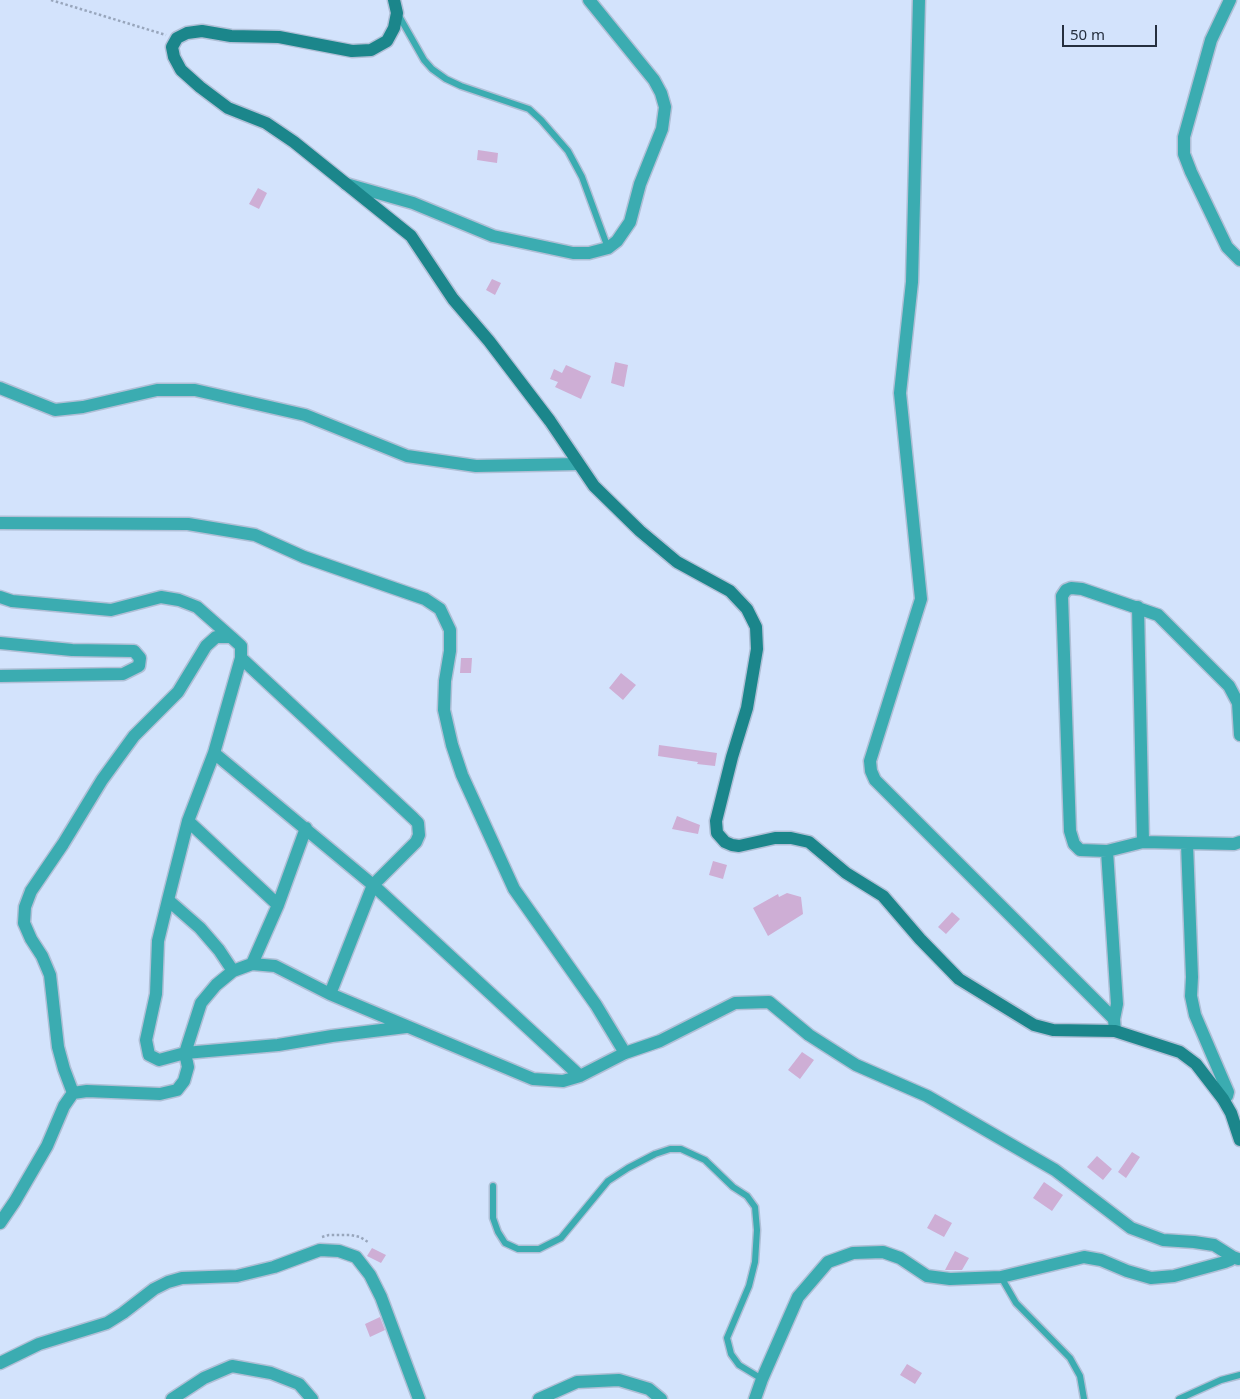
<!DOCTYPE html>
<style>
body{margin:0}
#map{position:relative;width:1240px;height:1399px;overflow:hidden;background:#d3e3fc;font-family:"Noto Sans",sans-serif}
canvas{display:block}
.scale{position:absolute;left:1062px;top:25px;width:95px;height:22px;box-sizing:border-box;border:2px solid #252f3f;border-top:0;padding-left:6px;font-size:15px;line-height:18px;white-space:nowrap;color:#252f3f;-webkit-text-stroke:4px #d3e3fc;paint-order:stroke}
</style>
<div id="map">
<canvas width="1240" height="1399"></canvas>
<div class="scale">50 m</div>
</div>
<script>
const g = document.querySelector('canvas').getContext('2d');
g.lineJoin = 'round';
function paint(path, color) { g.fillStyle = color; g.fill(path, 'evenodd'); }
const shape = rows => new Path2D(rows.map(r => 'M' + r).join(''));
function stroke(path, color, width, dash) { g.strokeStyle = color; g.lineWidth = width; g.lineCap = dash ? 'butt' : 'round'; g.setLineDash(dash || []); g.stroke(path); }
paint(shape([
 [478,150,498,153,497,163,477,160],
 [258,188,267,193,259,209,249,204],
 [492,279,501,283,495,295,486,290],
 [615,362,628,365,624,387,611,383],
 [566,365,591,376,581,399,555,387,558,382,550,379,554,369,562,373],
 [461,658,472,658,471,673,460,673],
 [621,673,636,685,623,700,609,688],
 [659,745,717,753,715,766,697,764,698,762,658,756],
 [677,816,700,825,698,834,672,829],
 [713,861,727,865,723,879,709,875],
 [787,893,801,897,803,914,768,936,753,908,778,894,779,897],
 [952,912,960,919,946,934,938,927],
 [802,1052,814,1060,800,1079,788,1070],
 [1132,1152,1140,1157,1126,1178,1118,1172],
 [1097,1156,1112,1169,1103,1180,1087,1167],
 [1044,1182,1063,1195,1052,1211,1033,1198],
 [935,1214,952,1223,944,1237,927,1228],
 [372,1248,386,1255,381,1263,367,1256],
 [955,1251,969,1258,962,1270,945,1270],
 [380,1317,385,1330,370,1337,365,1324],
 [907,1364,922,1373,915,1384,900,1375]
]), '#ceaed5');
const lane = shape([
 [399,16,424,60,432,69,446,79,461,86,529,109,541,120,568,151,582,177,608,248],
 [493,1186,493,1218,498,1232,505,1243,518,1249,539,1249,561,1238,608,1181,628,1168,655,1154,670,1149,681,1149,705,1160,733,1187,747,1196,755,1207,757,1230,755,1262,749,1286,727,1338,731,1354,739,1365,762,1379],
 [1001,1277,1016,1303,1070,1358,1080,1376,1084,1399],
 [1179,1399,1221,1380,1240,1375]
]);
const street = shape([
 [919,0,912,282,900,393,921,599,870,761,871,771,875,780,1114,1019,1115,1031],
 [1230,0,1211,40,1184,137,1184,154,1191,172,1227,247,1240,260],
 [346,184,413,203,493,236,573,253,589,253,608,248,617,241,630,222,640,184,662,129,665,107,661,93,654,80,589,0],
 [0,388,55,410,83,407,157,390,195,390,305,415,407,456,476,466,578,464],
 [0,523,188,524,255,535,304,557,425,599,440,609,450,630,450,651,445,681,444,710,452,745,462,775,514,889,596,1005,625,1053],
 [0,597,12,601,111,610,161,597,179,600,197,607,231,637],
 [1138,607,1143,842],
 [0,643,72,650,134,651,140,658,139,666,123,674,0,676],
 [241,658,413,818,418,823,419,835,416,842,373,885,330,994],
 [1240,735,1238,703,1229,686,1158,615,1082,589,1071,588,1066,590,1062,596,1070,831,1074,844,1080,850,1107,851,1143,842,1234,844,1240,842],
 [214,753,373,885,580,1076],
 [188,821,278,905],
 [1187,844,1192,977,1191,996,1195,1015,1228,1092,1227,1096,1223,1099],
 [1107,851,1117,1004,1114,1019],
 [168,900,200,928,219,950,233,971],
 [252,964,278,905,306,828],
 [73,1093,64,1069,58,1047,50,975,42,956,31,939,24,923,25,907,31,891,63,844,102,780,134,736,178,692,206,646,216,637,231,637,241,646,241,658,214,753,188,821,168,900,158,941,156,994,146,1040,149,1055,159,1060,185,1053,278,1045,332,1036,406,1027],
 [0,1223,15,1201,47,1146,64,1106,73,1093,87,1091,160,1094,177,1090,184,1081,188,1067,185,1053,201,1003,216,985,233,971,252,964,275,966,330,994,533,1079,563,1081,580,1076,625,1053,660,1041,735,1003,769,1002,809,1035,856,1065,927,1096,1055,1170,1131,1228,1163,1240,1194,1242,1214,1245,1233,1257],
 [0,1363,39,1344,107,1323,123,1313,154,1289,168,1282,182,1278,237,1276,274,1267,320,1250,339,1251,356,1257,370,1275,381,1297,419,1399],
 [172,1399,204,1378,232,1366,271,1373,299,1384,312,1399],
 [539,1399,577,1382,619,1380,649,1389,661,1399],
 [755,1399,762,1379,798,1297,828,1262,853,1253,883,1252,900,1258,927,1276,950,1279,1001,1277,1084,1257,1101,1260,1127,1271,1151,1278,1174,1276,1225,1262,1230,1260,1233,1257,1238,1259]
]);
const secondary = shape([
 [394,0,397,13,394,28,387,41,371,50,352,51,279,37,231,36,202,31,187,33,177,38,172,47,174,57,181,70,200,87,228,108,266,123,294,142,411,236,453,299,489,341,550,421,594,486,640,531,677,562,730,591,747,609,756,627,757,649,747,708,732,757,716,821,717,833,725,842,732,845,739,846,775,838,791,838,809,842,846,873,883,896,920,939,959,979,1034,1025,1053,1030,1115,1031,1180,1052,1196,1064,1223,1099,1231,1113,1240,1140]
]);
stroke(lane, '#b0bfd6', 9);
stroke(street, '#b0bfd6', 15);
stroke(secondary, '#b0bfd6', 15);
stroke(shape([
 [51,0,166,35],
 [322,1237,329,1235,351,1235,360,1237,368,1242]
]), '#98a6bc', 2.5, [2.5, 2.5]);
stroke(lane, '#3bacb1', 6);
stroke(street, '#3bacb1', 12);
stroke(secondary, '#1b868b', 12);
</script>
